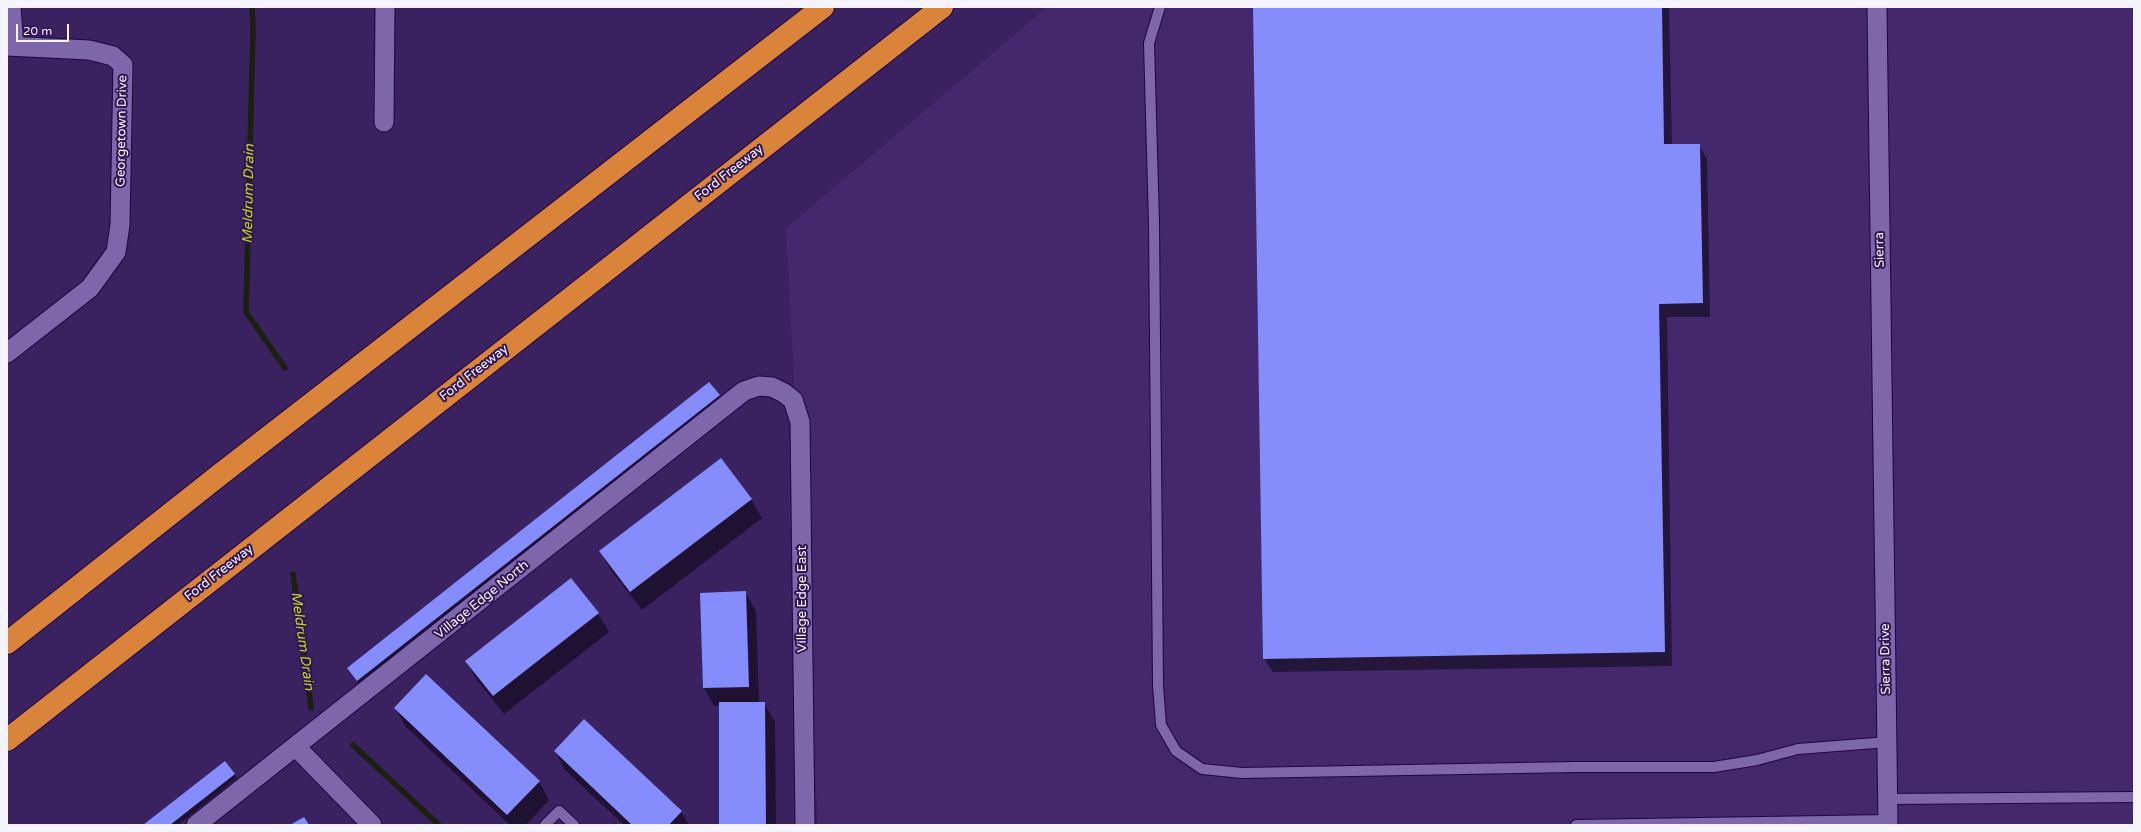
<!DOCTYPE html>
<style>
body{margin:0}
#map{position:relative;width:2141px;height:832px;overflow:hidden;background:#3a215f;font-family:"Varela Round",sans-serif}
canvas{display:block}
.frame{position:absolute;inset:0;border:8px solid #f5f3fb;pointer-events:none}
.scale{position:absolute;left:16px;top:24px;width:53px;height:18px;box-sizing:border-box;border:2px solid #f5f3fb;border-top:0;padding-left:5px;font-size:12px;line-height:14px;white-space:nowrap;color:#f5f3fb;-webkit-text-stroke:3px #301653;paint-order:stroke}
</style>
<div id="map">
<canvas width="2141" height="832"></canvas>
<div class="frame"></div>
<div class="scale">20 m</div>
</div>
<script>
const g = document.querySelector('canvas').getContext('2d');
g.lineJoin = 'round';
function paint(path, color) { g.fillStyle = color; g.fill(path, 'evenodd'); }
const shape = rows => new Path2D(rows.map(r => 'M' + r).join(''));
function stroke(path, color, width, dash) { g.strokeStyle = color; g.lineWidth = width; g.lineCap = dash ? 'butt' : 'round'; g.setLineDash(dash || []); g.stroke(path); }
function label(font, color, halo, rows, align = 'center') {
  g.font = font + ' "Varela Round",sans-serif'; g.lineWidth = 4; g.setLineDash([]); g.textBaseline = 'middle'; g.strokeStyle = halo; g.fillStyle = color; for (const [text, x, y, turn = 0] of rows) {
    g.save(); g.translate(x, y); g.rotate((+turn || 0) * Math.PI / 180); g.textAlign = isNaN(turn) ? turn : align; if (halo) g.strokeText(text, 0, 0); g.fillText(text, 0, 0); g.restore();
  }
}
paint(shape([
 [1047,7,2134,7,2134,825,818,825,786,228]
]), '#44286e');
paint(shape([
 [1254,7,1669,7,1672,145,1699,145,1707,159,1710,317,1667,317,1672,666,1273,672,1264,658],
 [719,396,721,400,360,685,351,673],
 [751,499,762,518,642,610,611,570,600,551],
 [745,592,756,611,759,703,764,703,775,722,776,825,720,825,720,706,714,706,704,688],
 [598,614,609,632,504,714,477,680,466,661],
 [395,708,539,782,549,800,526,825,510,825,406,727],
 [555,751,681,811,689,825,624,825,565,770],
 [235,774,237,778,178,825,145,825],
 [2134,824,2134,825,2064,825]
]), '#0007');
stroke(shape([
 [252,7,253,28,246,312,285,368],
 [293,574,311,708],
 [353,745,439,825]
]), '#1b1f0d', 5.5);
paint(shape([
 [1253,7,1662,7,1664,144,1700,144,1703,303,1659,304,1665,652,1263,659],
 [709,382,720,395,357,681,347,668],
 [721,458,752,499,630,592,599,551],
 [571,578,599,613,493,696,465,661],
 [746,591,749,687,703,688,700,593],
 [426,674,540,781,507,815,394,708],
 [719,702,765,702,766,825,719,825],
 [584,719,682,811,669,825,632,825,554,751],
 [225,761,235,774,170,825,143,825],
 [304,817,309,825,290,825]
]), '#858cfb');
const service = shape([
 [1160,7,1149,43,1154,224,1158,685,1161,725,1176,751,1202,769,1242,773,1574,767,1714,767,1757,760,1798,749,1888,742],
 [1888,799,2134,797],
 [545,825,559,811,574,825],
 [1576,825,1888,820]
]);
const minor = shape([
 [11,7,14,46],
 [1877,7,1888,825],
 [7,46,89,50,113,56,123,65,120,225,116,252,90,288,7,353],
 [384,122,385,7],
 [296,747,372,825],
 [196,825,744,391,759,386,772,387,784,393,793,400,800,422,805,825]
]);
const motorway = shape([
 [7,643,222,473,823,7],
 [7,740,942,7]
]);
stroke(service, '#220442', 12);
stroke(minor, '#220442', 21);
stroke(motorway, '#220442', 24);
stroke(service, '#7d66aa', 10);
stroke(minor, '#7d66aa', 19);
stroke(motorway, '#d9843a', 22);
label('13px', '#f5f3fb', '#301653', [
 ["Georgetown Drive",122,131,-89],
 ["Ford Freeway",729,173,-38],
 ["Sierra",1880,250,-91],
 ["Ford Freeway",474,373,-38],
 ["Ford Freeway",219,573,-38],
 ["Village Edge East",803,599,-90],
 ["Village Edge North",482,600,-39],
 ["Sierra Drive",1886,659,-91]
]);
label('italic 14px', '#bed817', '#301653', [
 ["Meldrum Drain",249,194,-89],
 ["Meldrum Drain",302,641,82]
]);
</script>
